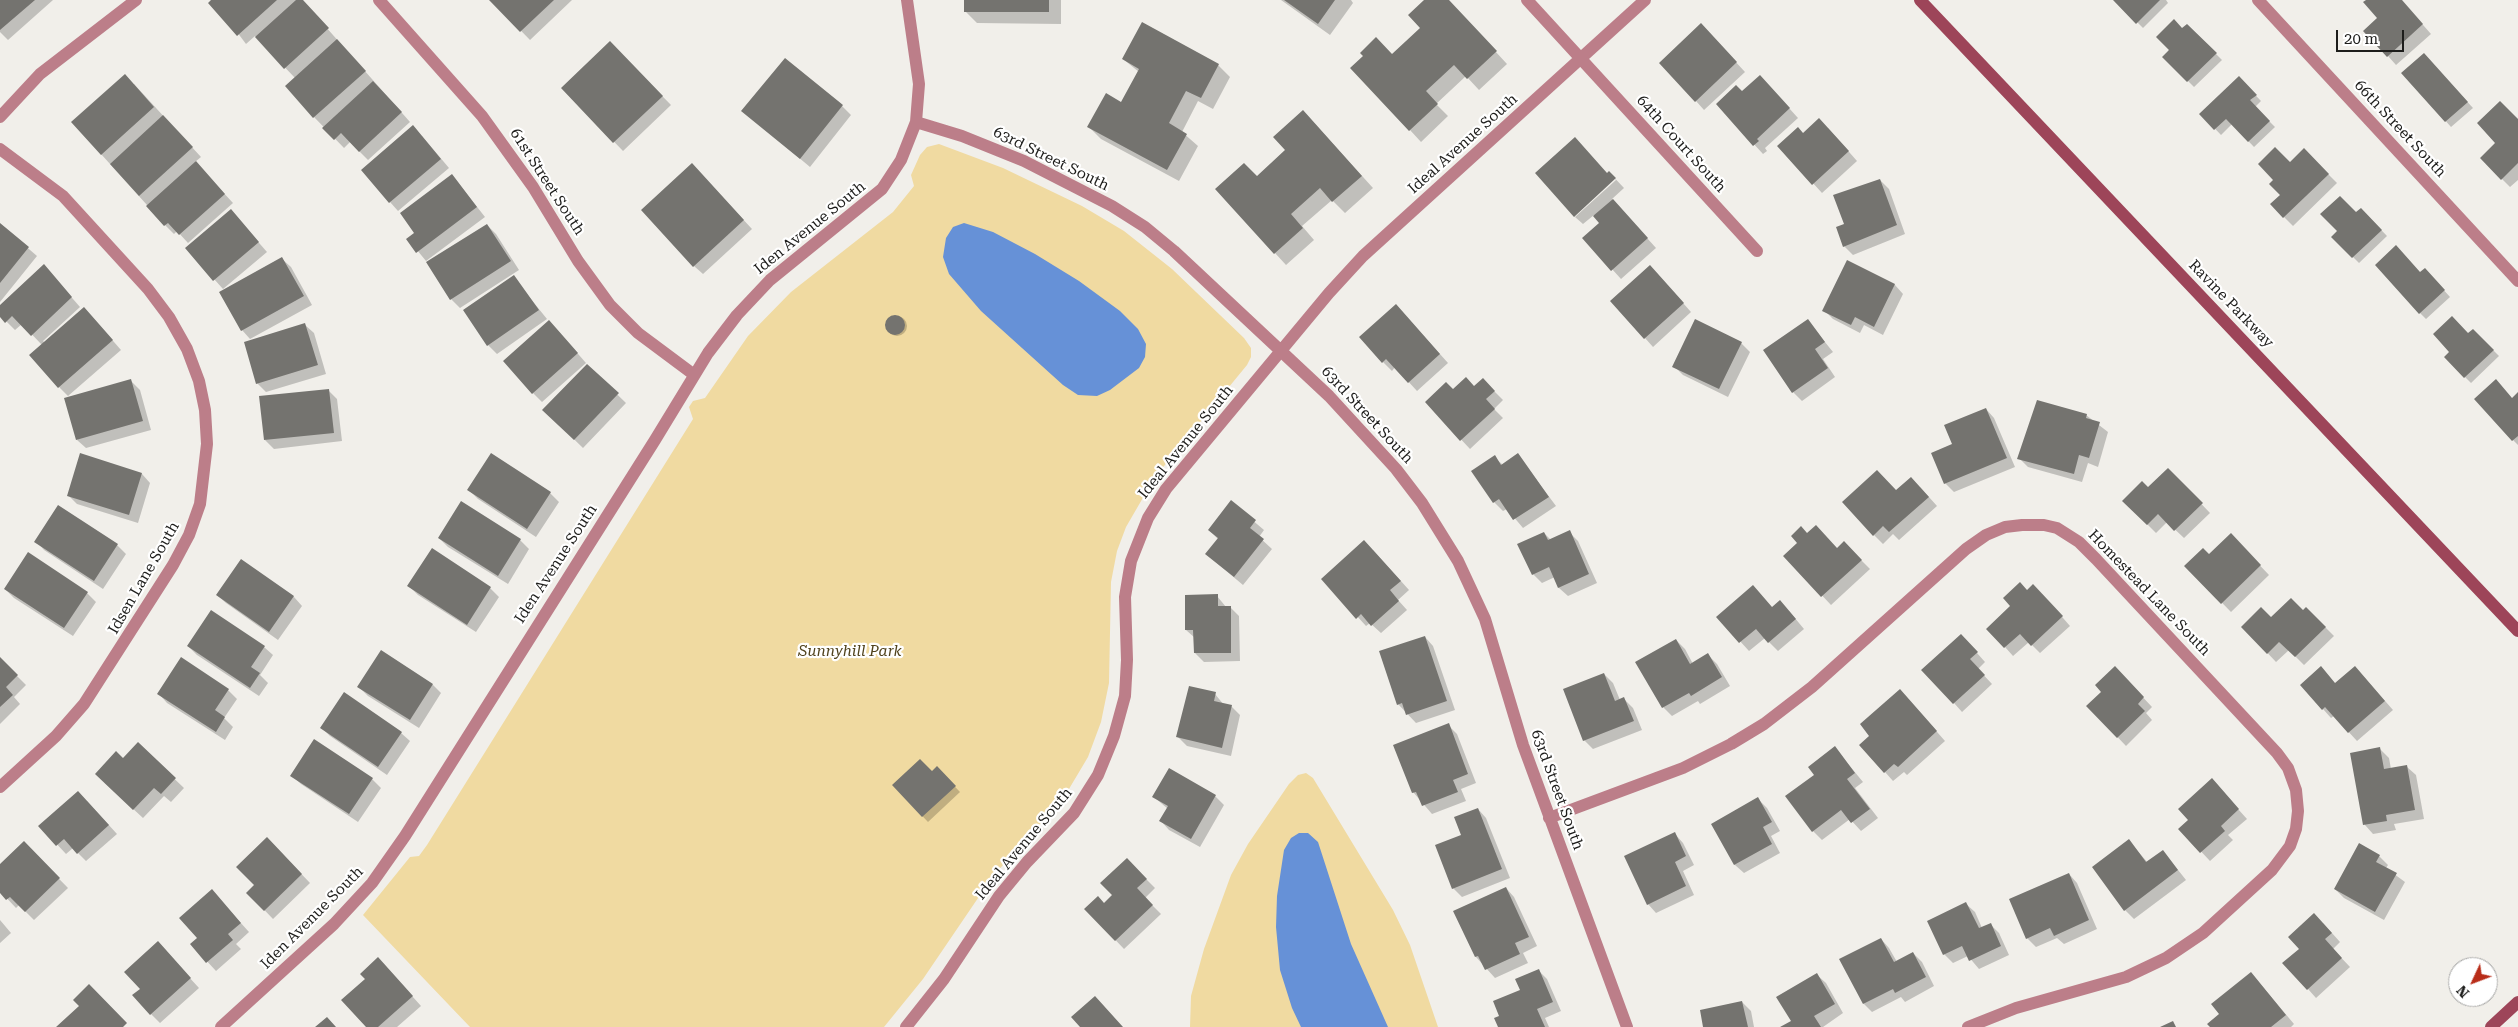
<!DOCTYPE html>
<style>
body{margin:0}
#map{position:relative;width:2518px;height:1027px;overflow:hidden;background:#f1efea;font-family:"Roboto Serif",serif}
canvas{display:block}
.north{position:absolute;left:2448px;top:957px;width:50px;height:50px;box-sizing:border-box;background:#fff;border:1px solid #a5a5a4;border-radius:50%;rotate:227deg;font-size:14px;font-weight:700;line-height:20px;text-align:center;color:#1d1d1b}
.north::after{content:'';display:block;margin:auto;width:18px;height:22px;background:#b82c18;clip-path:polygon(50% 0,100% 100%,50% 72%,0 100%)}
.scale{position:absolute;left:2336px;top:30px;width:68px;height:22px;box-sizing:border-box;border:2px solid #1d1d1b;border-top:0;padding-left:6px;font-size:15px;line-height:18px;white-space:nowrap;color:#1d1d1b;-webkit-text-stroke:4px #fff;paint-order:stroke}
</style>
<div id="map">
<canvas width="2518" height="1027"></canvas>
<div class="north">N</div>
<div class="scale">20 m</div>
</div>
<script>
const g = document.querySelector('canvas').getContext('2d');
g.lineJoin = 'round';
function paint(path, color) { g.fillStyle = color; g.fill(path, 'evenodd'); }
const shape = rows => new Path2D(rows.map(r => 'M' + r).join(''));
function stroke(path, color, width, dash) { g.strokeStyle = color; g.lineWidth = width; g.lineCap = dash ? 'butt' : 'round'; g.setLineDash(dash || []); g.stroke(path); }
function label(font, color, halo, rows, align = 'center') {
  g.font = font + ' "Roboto Serif",serif'; g.lineWidth = 4.5; g.setLineDash([]); g.textBaseline = 'middle'; g.strokeStyle = halo; g.fillStyle = color; for (const [text, x, y, turn = 0] of rows) {
    g.save(); g.translate(x, y); g.rotate((+turn || 0) * Math.PI / 180); g.textAlign = isNaN(turn) ? turn : align; if (halo) g.strokeText(text, 0, 0); g.fillText(text, 0, 0); g.restore();
  }
}
paint(shape([
 [939,144,1003,168,1082,206,1124,231,1172,269,1244,338,1251,348,1251,357,1247,365,1155,477,1126,527,1117,551,1111,582,1109,683,1101,722,1088,757,1063,799,993,876,923,979,884,1027,470,1027,363,915,410,857,419,856,427,845,693,419,689,407,693,401,705,398,748,336,791,292,893,212,914,186,911,175,920,155,927,147],
 [1306,773,1313,778,1393,910,1410,945,1438,1027,1190,1027,1191,996,1204,949,1231,875,1248,844,1289,784,1298,775]
]), '#f0daa1');
paint(shape([
 [964,223,993,232,1035,254,1079,281,1120,311,1138,329,1146,344,1145,357,1139,368,1110,390,1097,396,1078,395,1063,385,981,311,949,274,943,257,946,238,953,227],
 [1299,833,1308,833,1318,842,1351,944,1388,1027,1301,1027,1292,1008,1280,970,1276,927,1277,896,1284,850,1291,838]
]), '#6691d7');
paint(shape([
 [0,0,53,0,8,40,0,32],
 [213,0,302,0,410,122,368,160,350,142,344,148,314,117,295,78,255,36,246,44],
 [491,0,572,0,530,40],
 [965,0,1061,0,1061,24,977,23,965,11],
 [1281,0,1351,0,1353,3,1330,35],
 [1426,0,1448,0,1507,64,1479,90,1466,76,1436,104,1448,116,1421,142,1410,130,1392,55,1422,28],
 [2115,0,2166,0,2168,3,2143,28],
 [2368,0,2401,0,2431,34,2396,65,2388,56,2379,18],
 [2187,25,2222,60,2194,87,2164,57],
 [1710,34,1745,72,1704,110,1696,101],
 [610,43,671,105,623,151,562,88],
 [1123,59,1218,65,1230,77,1213,109,1198,101,1182,132,1198,146,1179,181,1101,139,1089,127,1122,103,1139,72],
 [2429,60,2473,108,2451,127,2403,73],
 [2239,78,2261,101,2255,107,2275,127,2254,147,2232,124,2221,135,2201,114],
 [134,84,201,157,195,162,233,203,188,243,177,231,174,234,165,225,101,154],
 [1769,86,1798,118,1765,148,1767,151,1763,154,1717,104,1742,93],
 [842,106,851,115,810,167,743,111],
 [2518,121,2518,180,2510,187,2481,158],
 [1314,123,1373,188,1345,213,1332,200,1302,226,1314,240,1286,265,1275,253,1257,177],
 [1828,128,1857,161,1822,193,1779,146,1803,134],
 [422,136,449,168,398,211,390,202],
 [2304,150,2337,183,2293,226,2271,204,2281,195,2290,164],
 [1609,172,1624,188,1612,199,1656,248,1621,279,1584,238,1601,223,1594,215,1583,224,1575,217,1616,180],
 [701,174,752,229,703,274,694,266],
 [452,175,485,217,426,261,408,239,416,233],
 [1880,180,1889,189,1905,234,1853,255,1844,246,1846,224],
 [2361,209,2387,236,2359,263,2333,237],
 [239,220,267,252,223,289,187,249],
 [0,224,37,256,0,302],
 [487,225,496,234,519,270,460,308,451,299],
 [282,259,291,267,312,305,250,339,242,330],
 [1848,262,1895,285,1903,294,1883,335,1864,325,1860,333,1833,319,1824,310],
 [2421,274,2431,276,2450,297,2426,319,2420,313],
 [52,275,80,307,43,341,45,343,93,318,121,350,68,396,59,387,42,345,22,324,15,330,0,315,0,307],
 [1659,276,1691,312,1653,347,1645,338],
 [513,277,547,319,497,354,488,345],
 [1405,315,1448,363,1417,391,1395,367,1392,371,1383,362],
 '887 326a10 10 0 1 1 20 0a10 10 0 1 1-20 0Z',
 [1808,321,1833,352,1823,359,1835,377,1802,401,1793,392],
 [305,325,314,333,326,374,266,392,257,383],
 [2473,330,2499,356,2471,383,2445,357],
 [558,331,586,363,542,402,533,393],
 [1741,343,1750,352,1728,397,1683,375,1674,366],
 [587,365,626,403,583,448,544,410],
 [1483,380,1503,400,1494,409,1503,418,1470,449,1426,402,1453,391,1475,388],
 [131,381,140,390,151,430,86,448,77,440],
 [328,390,337,399,342,441,274,449,265,440],
 [2518,394,2518,445,2513,440,2512,399],
 [1986,409,1994,418,2015,467,1954,492,1945,483,1954,444],
 [2086,415,2108,432,2098,467,2088,463,2082,482,2028,467,2019,458],
 [1518,455,1556,506,1523,528,1507,509,1503,511,1494,502,1473,471,1494,457,1503,465],
 [2168,469,2210,513,2184,538,2167,522,2156,533,2124,501,2148,489],
 [142,474,150,483,138,523,77,504,68,495],
 [1920,487,1937,506,1899,540,1893,534,1883,544,1874,535,1896,492],
 [469,490,550,493,559,502,536,537,478,499],
 [1231,502,1264,530,1259,537,1272,549,1243,585,1206,554,1218,539,1209,530],
 [461,503,520,540,529,549,508,584,448,547,439,538],
 [1569,532,1578,541,1597,583,1568,596,1559,588,1555,577,1542,583,1533,574,1544,533,1551,540],
 [1807,534,1837,549,1853,552,1870,569,1831,605,1785,556],
 [2231,535,2269,575,2231,612,2186,566,2209,556],
 [36,541,117,545,126,554,103,589,44,550],
 [1373,550,1409,590,1398,600,1407,610,1381,633,1370,623,1366,626,1323,579],
 [241,560,294,597,302,606,278,640,226,603,217,595],
 [409,586,490,588,499,597,476,632,418,595],
 [5,589,87,593,96,602,73,636,14,598],
 [2027,591,2042,594,2070,626,2040,653,2029,642,2013,656,2005,647],
 [1217,596,1226,607,1230,607,1239,616,1240,661,1204,662,1195,653,1195,638,1186,630],
 [1772,608,1789,611,1804,629,1778,651,1765,638,1749,651,1718,617],
 [2306,608,2334,636,2304,665,2289,650,2276,662,2243,627,2303,612],
 [1425,637,1433,646,1455,710,1416,723,1398,704],
 [1676,640,1685,649,1693,664,1708,655,1717,664,1730,686,1700,704,1698,701,1672,716,1663,707],
 [1969,644,1985,662,1978,669,1992,684,1962,712,1954,703],
 [188,646,264,647,273,655,260,675,268,683,259,696,197,655],
 [0,659,26,685,14,697,20,704,0,724],
 [1604,674,1613,683,1620,700,1624,699,1633,708,1642,730,1593,749,1584,740],
 [2124,677,2152,707,2146,713,2152,720,2126,746,2088,706],
 [2364,677,2393,710,2357,741,2334,716,2331,718,2323,709,2336,684],
 [433,685,441,693,419,728,368,696,359,687],
 [228,690,237,699,224,718,233,727,225,740,167,703,159,694],
 [1215,694,1224,705,1231,706,1240,715,1231,756,1187,746,1178,737],
 [1908,699,1945,741,1907,775,1904,772,1893,781,1885,772],
 [1448,725,1457,734,1476,783,1461,789,1466,801,1432,814,1413,792],
 [321,727,401,733,410,741,387,775,330,736],
 [138,744,184,788,171,802,164,796,143,818,105,783],
 [1835,748,1863,782,1855,788,1878,818,1861,831,1850,819,1822,840,1813,831,1815,775],
 [2380,749,2389,758,2391,769,2407,767,2416,775,2424,819,2394,824,2396,830,2373,834,2365,825,2352,754],
 [937,768,960,792,928,822,893,785,932,773],
 [292,776,372,779,381,788,358,822,301,784],
 [2220,789,2247,819,2228,835,2233,840,2210,861,2180,829],
 [1215,796,1224,805,1200,847,1169,830,1161,821,1168,809,1154,797],
 [1758,799,1767,808,1780,831,1771,836,1780,853,1744,873,1735,865,1712,824],
 [87,801,117,834,86,861,73,848,66,854,40,826],
 [1478,809,1486,818,1510,878,1462,897,1453,888,1462,836],
 [1675,834,1683,843,1694,865,1683,871,1694,895,1656,913,1648,904],
 [267,838,310,883,273,919,248,893,255,885],
 [2129,841,2148,863,2163,851,2186,880,2134,919,2125,910],
 [24,843,68,888,34,920,19,905,16,908,0,891,0,866],
 [2379,856,2388,865,2386,868,2405,882,2384,920,2344,898,2335,889],
 [1127,860,1155,888,1145,898,1161,914,1124,949,1086,909,1104,904,1113,895],
 [2069,874,2077,883,2097,929,2064,944,2057,938,2036,947,2027,938],
 [1506,888,1514,897,1537,946,1523,953,1528,963,1495,978,1476,957],
 [220,900,249,932,236,944,241,949,216,971,191,944,198,938],
 [1966,904,1975,912,1982,928,1990,924,1999,933,2009,955,1979,969,1968,956,1953,963,1944,954],
 [0,920,11,933,0,943],
 [2323,923,2340,942,2333,949,2350,967,2316,998,2308,989,2300,949],
 [1881,939,1889,948,1897,962,1913,953,1922,962,1934,986,1905,1002,1901,997,1872,1012,1864,1004],
 [166,952,199,988,160,1023,151,1014,141,989],
 [387,968,421,1006,397,1027,368,1027],
 [1538,970,1547,979,1561,1011,1545,1018,1549,1027,1500,1027,1501,1017],
 [2251,973,2294,1024,2291,1027,2211,1027],
 [1817,975,1826,983,1843,1013,1823,1027,1783,1027,1792,1022],
 [1742,1002,1751,1011,1754,1027,1704,1027]
]), '#0003');
paint(shape([
 [0,0,35,0,0,30],
 [211,0,277,0,237,36,208,3],
 [296,0,303,0,329,28,284,69,255,37],
 [489,0,554,0,520,32],
 [964,0,1049,0,1049,12,964,12],
 [1284,0,1335,0,1318,24],
 [1424,0,1449,0,1497,51,1467,79,1454,65,1426,91,1438,104,1409,131,1350,68,1363,56,1360,53,1376,37,1392,54,1420,28,1408,15],
 [2113,0,2160,0,2136,24],
 [2366,0,2402,0,2423,24,2387,57,2363,31,2377,18,2363,2],
 [2174,19,2182,28,2187,24,2217,53,2187,82,2162,57,2169,50,2156,37],
 [1142,22,1219,64,1201,98,1186,91,1169,123,1187,134,1167,170,1087,127,1106,93,1121,102,1139,69,1122,59],
 [1701,23,1737,62,1695,102,1659,63],
 [337,39,366,71,313,118,285,86],
 [610,41,663,96,613,143,561,88],
 [2424,53,2468,102,2445,122,2401,73],
 [785,58,843,105,800,159,741,111],
 [125,74,154,107,101,155,71,122],
 [1760,75,1790,108,1757,139,1759,141,1753,146,1716,104,1736,85,1742,91],
 [2239,76,2257,95,2250,100,2270,121,2248,142,2226,119,2214,130,2199,114],
 [373,81,402,112,359,152,341,133,334,140,322,128],
 [2500,101,2518,119,2518,163,2501,180,2480,158,2495,143,2477,123],
 [1303,110,1362,176,1332,202,1320,188,1291,214,1303,228,1274,254,1215,189,1244,163,1257,176,1285,150,1273,137],
 [163,115,193,147,139,196,110,164],
 [1819,118,1849,151,1812,185,1777,146,1798,127,1803,133],
 [413,125,441,159,389,203,361,170],
 [1575,137,1607,173,1609,171,1616,178,1574,217,1535,173],
 [2275,147,2290,162,2304,148,2329,174,2283,218,2270,204,2280,195,2269,184,2273,180,2258,164],
 [196,161,225,194,179,235,168,223,164,226,146,206],
 [692,163,744,220,693,267,641,210],
 [452,174,477,207,416,253,406,239,414,233,400,213],
 [1880,179,1897,225,1843,247,1836,227,1844,224,1833,195],
 [2340,196,2356,212,2361,208,2382,230,2352,258,2331,237,2337,231,2320,214],
 [1613,199,1648,238,1611,271,1582,238,1599,223,1593,216],
 [231,209,259,242,213,281,185,248],
 [0,223,29,247,0,283],
 [487,224,511,261,450,300,426,262],
 [2396,245,2420,272,2425,268,2445,290,2419,314,2375,265],
 [282,257,304,296,241,331,219,292],
 [1847,260,1895,284,1874,327,1855,317,1851,325,1822,311],
 [44,264,72,297,31,336,12,316,5,323,0,317,0,305],
 [1650,265,1684,303,1644,339,1610,301],
 [514,275,539,310,487,346,463,310],
 [1396,304,1440,354,1408,383,1386,359,1382,363,1359,337],
 [84,307,113,340,58,388,29,355],
 '885 325a10 10 0 1 1 20 0a10 10 0 1 1-20 0Z',
 [2452,316,2468,333,2473,329,2494,350,2464,378,2444,357,2449,352,2433,334],
 [1695,319,1742,342,1719,389,1672,367],
 [1808,319,1825,342,1815,349,1828,368,1792,393,1763,350],
 [549,320,578,353,532,394,503,361],
 [305,323,318,365,256,384,244,342],
 [587,364,619,393,574,440,542,410],
 [1466,377,1474,386,1483,378,1495,391,1486,399,1495,409,1460,441,1425,402,1446,382,1453,389],
 [131,379,143,421,76,440,64,398],
 [2496,379,2512,398,2518,392,2518,436,2512,441,2474,399],
 [329,389,334,433,264,440,259,396],
 [2037,400,2087,414,2086,418,2100,422,2089,458,2079,455,2074,474,2017,459],
 [1986,408,2007,458,1944,484,1931,453,1952,444,1944,425],
 [80,453,142,473,129,515,67,496],
 [491,453,551,492,527,529,467,490],
 [1518,453,1549,497,1513,520,1499,499,1493,503,1471,471,1495,455,1501,465],
 [2168,468,2203,503,2174,531,2158,514,2147,525,2122,501,2142,481,2148,487],
 [1877,470,1896,490,1911,477,1929,497,1889,532,1883,526,1873,536,1842,502],
 [1231,500,1256,520,1250,528,1264,539,1234,577,1205,554,1218,538,1208,530],
 [461,501,521,539,498,576,438,538],
 [58,505,118,544,94,581,34,542],
 [1816,525,1837,548,1844,541,1862,560,1821,597,1783,556,1797,543,1791,536,1801,526,1807,533],
 [1570,530,1589,574,1558,588,1549,567,1532,575,1517,544,1544,532,1548,540],
 [2231,533,2261,565,2221,604,2184,566,2203,548,2209,554],
 [1364,540,1401,581,1390,590,1399,601,1371,626,1361,614,1356,619,1321,579],
 [432,548,491,587,467,625,407,586],
 [28,552,88,592,64,628,4,589],
 [241,559,294,596,269,632,216,595],
 [2020,582,2027,590,2033,584,2063,616,2031,646,2020,634,2004,648,1986,629,2010,606,2003,598],
 [1753,585,1772,607,1780,600,1796,619,1768,643,1756,629,1739,643,1716,617],
 [1218,594,1218,606,1231,606,1231,653,1194,653,1193,630,1185,630,1185,595],
 [2291,598,2303,610,2306,607,2326,627,2295,657,2279,642,2267,654,2241,627,2261,607,2271,617],
 [211,610,265,646,251,667,260,673,250,688,187,646],
 [1961,634,1978,652,1970,659,1985,675,1953,704,1921,670],
 [1425,636,1447,701,1406,715,1402,703,1397,705,1379,651],
 [1676,639,1690,664,1708,653,1722,677,1691,696,1689,693,1662,708,1635,662],
 [381,650,433,684,410,720,357,687],
 [0,657,18,675,6,687,13,695,0,707],
 [181,657,229,689,215,710,225,717,216,732,157,694],
 [2115,666,2144,697,2138,704,2145,711,2117,738,2086,706,2101,692,2095,685],
 [2321,666,2335,683,2355,666,2385,701,2348,733,2325,707,2322,710,2300,685],
 [1604,673,1615,701,1624,697,1634,721,1583,741,1563,689],
 [1189,686,1216,692,1214,701,1232,705,1222,748,1176,737],
 [1900,689,1937,731,1898,767,1894,764,1884,773,1859,745,1869,736,1860,724],
 [344,692,402,732,378,767,320,728],
 [1449,723,1468,774,1453,780,1458,792,1422,806,1416,792,1412,793,1393,745],
 [314,739,373,778,349,814,290,776],
 [138,742,176,778,161,794,154,788,133,810,95,774,116,751,123,758],
 [1835,746,1855,773,1847,779,1870,809,1851,823,1841,810,1812,832,1785,796,1814,775,1808,767],
 [2380,747,2384,769,2407,765,2415,810,2386,815,2387,821,2363,825,2350,753],
 [920,759,932,771,937,766,956,786,922,817,892,785],
 [1169,768,1216,795,1191,839,1159,821,1168,806,1152,797],
 [2212,778,2239,809,2221,826,2225,831,2200,853,2178,829,2188,820,2178,809],
 [78,791,109,825,77,854,64,839,56,846,38,826],
 [1758,797,1772,822,1763,827,1772,844,1734,865,1711,824],
 [1478,808,1502,869,1452,889,1435,845,1461,835,1454,817],
 [1675,832,1686,856,1675,862,1686,886,1647,905,1624,856],
 [267,837,302,874,264,911,246,893,254,885,236,867],
 [2129,839,2146,862,2163,850,2178,870,2124,911,2092,867],
 [24,841,60,878,25,912,10,897,6,900,0,893,0,864],
 [2359,843,2380,855,2376,862,2397,873,2375,912,2334,889],
 [1127,858,1147,879,1137,888,1153,905,1115,941,1084,909,1098,896,1104,903,1112,895,1100,883],
 [2069,873,2089,920,2054,936,2050,928,2026,939,2009,899],
 [1506,887,1529,937,1515,943,1520,954,1485,970,1478,956,1475,957,1453,911],
 [212,889,241,923,228,934,233,940,206,963,190,944,197,938,179,918],
 [1966,902,1979,928,1991,923,2001,946,1969,961,1962,946,1943,955,1927,921],
 [2314,913,2332,933,2325,939,2342,958,2307,990,2282,963,2299,949,2288,937],
 [1881,938,1894,962,1913,952,1926,977,1895,993,1893,989,1863,1004,1839,959],
 [158,941,191,978,150,1015,132,995,140,989,124,972],
 [378,957,413,996,378,1027,366,1027,341,1000,365,979,360,974],
 [1539,969,1553,1002,1537,1009,1545,1027,1498,1027,1494,1018,1499,1016,1493,1001,1520,990,1515,979],
 [2251,972,2286,1015,2271,1027,2210,1027,2207,1024,2219,1014,2211,1004],
 [1817,973,1835,1004,1814,1016,1821,1027,1780,1027,1791,1021,1776,997],
 [89,984,127,1023,123,1027,56,1027,79,1006,73,1000],
 [1095,996,1123,1027,1080,1027,1071,1017],
 [1742,1001,1748,1027,1703,1027,1700,1010],
 [327,1017,336,1027,315,1027],
 [2173,1021,2176,1027,2160,1027]
]), '#74736f');
stroke(shape([
 [379,0,482,116,533,187,578,261,610,305,638,333,693,374],
 [907,0,919,84,916,122,962,136,1024,161,1112,206,1145,227,1174,251,1329,396,1396,469,1422,503,1458,561,1485,619,1523,745,1627,1027],
 [1527,0,1757,251],
 [2258,0,2518,281],
 [0,117,40,74,136,0],
 [0,149,63,196,148,289,169,317,187,349,199,381,205,410,207,444,200,504,189,535,173,565,84,704,56,736,0,787],
 [1549,818,1683,768,1731,744,1764,724,1812,687,1966,549,1986,535,2005,527,2022,525,2044,525,2057,528,2079,542,2096,559,2277,753,2288,768,2296,790,2298,811,2296,829,2290,846,2272,870,2203,933,2166,958,2126,977,2016,1008,1968,1027],
 [221,1027,334,924,372,883,405,836,655,440,708,353,737,315,770,280,882,189,901,160,916,122],
 [906,1027,944,979,999,896,1027,862,1074,813,1098,775,1114,736,1125,696,1127,660,1125,597,1131,561,1148,518,1166,489,1329,293,1363,256,1645,0]
]), '#bc7e89', 12);
stroke(shape([
 [1920,0,2518,631],
 [2491,1027,2518,1002]
]), '#9d4559', 12);
label('15px', '#1d1d1b', '#fff', [
 ["66th Street South",2400,129,47],
 ["Ideal Avenue South",1463,144,-42],
 ["64th Court South",1681,144,48],
 ["63rd Street South",1051,159,26],
 ["61st Street South",547,182,57],
 ["Iden Avenue South",810,228,-39],
 ["Ravine Parkway",2231,304,46],
 ["63rd Street South",1367,415,47],
 ["Ideal Avenue South",1186,442,-51],
 ["Iden Avenue South",556,564,-57],
 ["Idsen Lane South",144,578,-60],
 ["Homestead Lane South",2149,593,46],
 ["63rd Street South",1557,790,70],
 ["Ideal Avenue South",1024,844,-50],
 ["Iden Avenue South",312,918,-45]
]);
label('italic 15px', '#50421c', '#fff', [
 ["Sunnyhill Park",850,652]
]);
</script>
